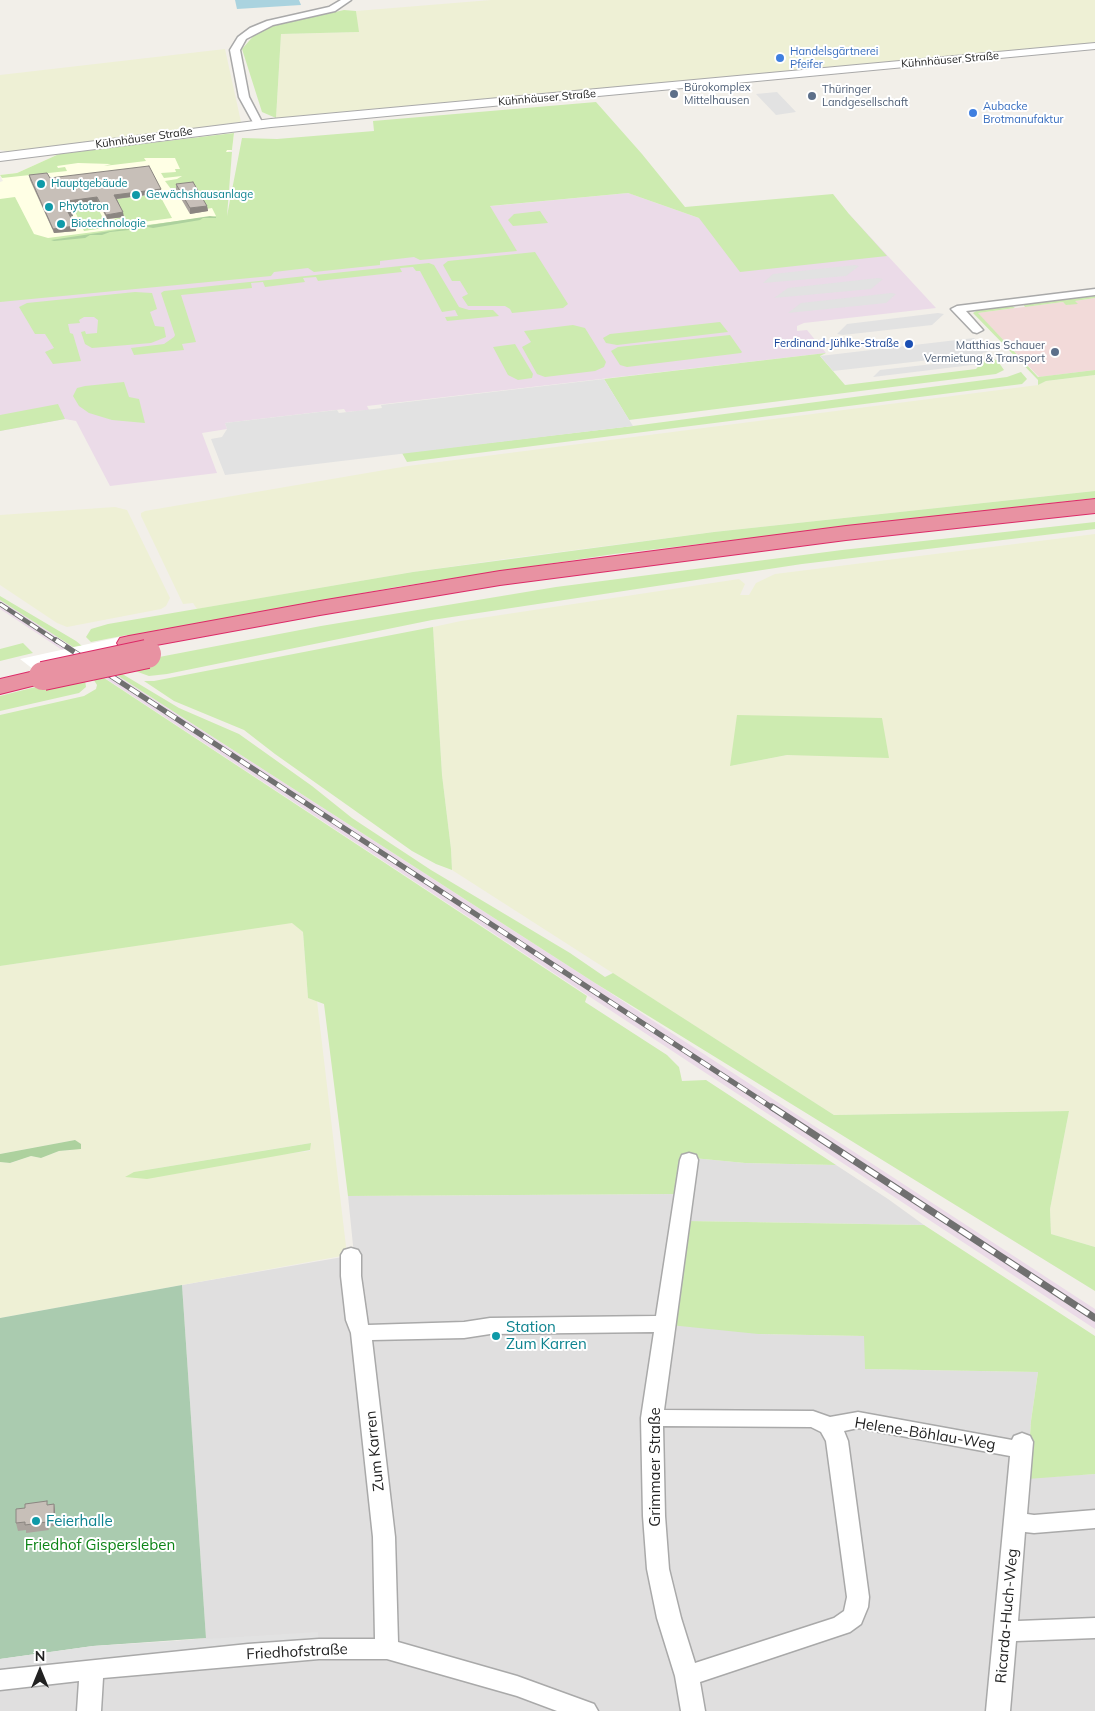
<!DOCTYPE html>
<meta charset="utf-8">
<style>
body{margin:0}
#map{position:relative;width:1095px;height:1711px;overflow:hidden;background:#f2efe9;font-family:Mulish,sans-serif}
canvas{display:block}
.north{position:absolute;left:15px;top:1646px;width:50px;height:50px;-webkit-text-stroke:4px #fff;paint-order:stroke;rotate:0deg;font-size:14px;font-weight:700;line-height:20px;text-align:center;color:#222}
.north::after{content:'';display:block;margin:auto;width:18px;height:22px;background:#222;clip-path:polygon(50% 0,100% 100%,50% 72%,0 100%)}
</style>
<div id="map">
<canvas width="1095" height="1711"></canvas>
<div class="north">N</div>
</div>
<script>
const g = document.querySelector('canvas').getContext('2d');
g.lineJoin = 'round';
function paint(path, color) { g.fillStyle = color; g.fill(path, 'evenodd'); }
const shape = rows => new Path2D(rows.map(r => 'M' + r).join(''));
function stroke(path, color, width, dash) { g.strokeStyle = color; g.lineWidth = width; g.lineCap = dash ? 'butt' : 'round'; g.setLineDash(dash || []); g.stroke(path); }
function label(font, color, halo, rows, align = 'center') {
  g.font = font + ' Mulish,sans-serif'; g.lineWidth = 4; g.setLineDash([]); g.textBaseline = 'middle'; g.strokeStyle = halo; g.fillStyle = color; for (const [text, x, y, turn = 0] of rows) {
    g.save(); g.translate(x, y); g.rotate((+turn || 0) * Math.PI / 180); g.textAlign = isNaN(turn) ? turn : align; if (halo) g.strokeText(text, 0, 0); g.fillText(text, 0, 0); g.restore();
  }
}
paint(shape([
 [683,1157,745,1163,836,1165,888,1199,924,1225,687,1221,758,1334,865,1336,865,1369,1038,1372,1031,1421,1027,1478,1095,1474,1095,1711,0,1711,0,1659,206,1638,182,1285,354,1255,348,1196,678,1194]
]), '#e0dfdf');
paint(shape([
 [1095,298,1095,370,1039,377,977,313,1063,302,1067,305,1075,301]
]), '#f2dad9');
paint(shape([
 [628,193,699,218,849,214,936,308,804,323,797,326,797,331,807,330,826,353,367,406,369,410,346,412,344,409,225,423,227,429,202,433,217,473,110,486,76,421,65,419,0,431,0,253],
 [0,600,595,983,1095,1309,1095,1329,0,609]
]), '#ebdbe8');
paint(shape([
 [234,133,232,150,227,152,232,152,225,224,58,241,0,235,0,182,3,181,0,175,17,173,59,154]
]), '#ffffe5');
paint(shape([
 [491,0,1095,0,1095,43,276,118,281,34,358,32,356,11],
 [225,49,241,122,13,152,0,150,0,75],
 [1095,375,1095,491,714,532,512,558,413,572,197,609,193,603,183,604,141,516,141,513,145,511,408,466,1038,385,1046,381],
 [115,507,127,510,170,598,166,606,161,609,67,627,57,623,0,585,0,515],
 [1095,534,1095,1247,1051,1234,1050,1209,1069,1111,834,1115,452,870,451,849,442,775,433,627,461,621,739,579,745,584,740,595,749,595,756,583,775,574],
 [883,718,787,755,730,766],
 [292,922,303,932,308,998,317,1001,347,1255,0,1318,0,1162,11,1163,31,1156,41,1158,59,1151,72,1150,75,1140,0,1154,0,966],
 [310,1143,310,1151,134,1172]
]), '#eef0d5');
paint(shape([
 [344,10,356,11,359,32,281,34,276,118,262,112,242,49,256,33,273,26],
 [596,102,642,154,685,207,833,194,849,214,887,256,740,272,699,218,628,193,490,206,517,251,420,260,414,257,380,261,380,265,314,272,308,268,274,272,271,276,0,302,0,199,15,197,34,234,48,238,216,216,212,208,206,209,192,187,171,189,165,181,177,179,182,176,164,178,161,173,176,172,175,169,180,169,175,158,144,158,146,161,104,166,111,164,78,163,57,166,58,168,65,167,67,171,2,178,0,175,17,173,59,154,234,133,232,150,227,150,226,152,232,152,227,216,242,138,277,139,374,131,373,121],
 [159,194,172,218,128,224,115,199],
 [98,202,99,204,96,205,104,220,120,218,124,225,84,231,72,205],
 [540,211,548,223,513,226,508,220,514,214],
 [535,252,568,304,563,308,512,313,510,309,505,306,468,306,462,297,468,294,460,281,452,281,443,265,448,261],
 [429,263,434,265,459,307,469,310,493,310,499,316,447,321,445,317,458,316,455,310,442,312,420,271,416,271,413,267,400,268,402,272,318,281,316,277,303,278,305,282,265,287,263,282,251,283,252,288,181,295,196,342,182,344,184,350,134,355,131,348,164,344,174,337,175,335,161,293,164,291],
 [135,292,152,293,157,309,150,312,155,326,164,327,166,337,151,343,92,348,85,344,81,332,85,331,86,334,97,333,98,320,94,317,84,317,79,320,80,323,68,324,70,333,73,334,81,361,53,364,45,352,54,348,45,334,35,334,19,307,27,303],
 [1095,296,1095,298,1075,301,1078,304,1066,305,1063,302,1025,307,1023,304],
 [1012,306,1015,308,978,313,1038,377,1095,370,1095,375,1046,381,1038,385,1038,380,973,313,978,310],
 [720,322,728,332,617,345,606,343,603,338,610,334],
 [573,325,585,328,606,362,604,367,595,371,545,377,537,374,522,347,531,342,524,331],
 [730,335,742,352,741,353,627,367,620,365,611,351,618,347],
 [515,344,533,374,532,378,518,380,508,375,493,347],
 [826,353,820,356,845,385,976,369,986,358,997,360,1004,370,996,374,629,420,604,379],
 [1021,372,1027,379,1022,384,407,462,402,453,633,426,1007,377],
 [124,382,129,397,139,399,145,423,112,420,89,413,79,406,73,396,77,388,85,386],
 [58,404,65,419,0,431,0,415],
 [1095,491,1095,498,614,554,396,587,174,628,160,629,155,632,128,637,127,635,91,642,86,637,91,629,108,624,413,572,714,532],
 [1095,522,1095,529,802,564,432,620,167,674,149,676,124,667,154,658,321,626,556,587,842,550],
 [0,596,76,641,82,646,73,647,0,600],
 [433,627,442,775,451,849,452,870,436,864,412,851,275,754,244,730,174,701,144,681,154,681],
 [23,643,33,653,0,661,0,649],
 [114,669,179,708,239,734,312,786,352,818,431,870,570,953,605,977,613,973,834,1115,1069,1111,1050,1209,1051,1234,1095,1247,1095,1291,595,983,109,670],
 [95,672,587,996,585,1002,667,1055,679,1067,682,1081,706,1080,836,1165,745,1163,683,1157,679,1194,348,1196,324,1004,308,998,303,932,292,923,0,966,0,715,84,696,96,689,97,685,92,677],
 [79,676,85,680,86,687,79,693,0,711,0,696],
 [737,715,882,718,889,758,787,755,730,766],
 [311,1143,310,1150,147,1179,125,1177,134,1172],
 [687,1221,924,1225,1095,1336,1095,1474,1027,1479,1031,1421,1038,1372,865,1369,864,1336,758,1334,670,1325]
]), '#cdebb0');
paint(shape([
 [210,216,216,217,216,218,203,218,200,220,153,228,142,226,138,229,110,232,102,235,90,235,85,238,54,241,51,240],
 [75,1140,81,1144,81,1149,59,1151,41,1158,31,1156,10,1163,0,1162,0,1154]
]), '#add19e');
paint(shape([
 [182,1285,206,1638,93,1646,0,1659,0,1318]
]), '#aacbaf');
paint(shape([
 [777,92,796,112,776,115,756,94],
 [855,265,859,266,846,276,763,283,773,274],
 [878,278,883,279,871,289,774,298,788,288],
 [891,293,896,294,886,303,788,313,801,303],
 [938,313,944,314,932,325,843,335,837,334,847,324],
 [974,338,988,352,982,353,983,354,833,371,820,356],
 [986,358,980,364,873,377,880,370],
 [604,379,633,426,225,475,211,439,222,437,227,429,225,423,337,410,339,413,382,408,381,405],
 [318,1632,319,1649,0,1680,0,1659,93,1646]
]), '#e2e2e2');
paint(shape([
 [235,0,299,0,301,5,237,9]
]), '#aad3df');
paint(shape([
 [120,637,156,659,51,683,20,659]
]), '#fff');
const minor = shape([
 [341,0,351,0,335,11,273,25,246,39,240,50,249,97,263,124,261,126,255,126,239,97,230,50,238,37,250,28,267,21,329,7,341,0],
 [1095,289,1095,295,966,311,983,330,977,333,973,332,951,309,957,306,1095,289],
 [689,1153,696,1155,698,1160,664,1410,813,1411,830,1417,858,1412,1012,1440,1014,1436,1022,1433,1030,1436,1033,1442,1027,1514,1034,1515,1095,1510,1095,1528,1034,1533,1025,1532,1018,1621,1095,1618,1095,1638,1016,1641,1010,1711,986,1711,1010,1456,858,1428,844,1431,848,1441,869,1597,868,1607,861,1624,850,1632,700,1682,705,1711,681,1711,675,1676,657,1618,647,1569,643,1516,641,1418,654,1332,490,1334,464,1338,372,1340,395,1537,398,1642,517,1676,594,1704,598,1711,557,1711,517,1696,387,1659,319,1659,103,1678,101,1711,77,1711,79,1681,0,1690,0,1670,248,1644,319,1639,375,1639,373,1537,351,1333,346,1320,341,1276,341,1255,344,1250,351,1248,358,1250,361,1255,361,1276,368,1325,464,1322,490,1318,656,1316,680,1160,682,1155,689,1153],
 [663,1426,811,1427,821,1432,826,1441,847,1597,844,1611,834,1618,695,1663,681,1618,669,1569,665,1516,663,1426]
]);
const tertiary = shape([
 [1095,43,1095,49,271,127,0,161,0,153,271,119,1095,43]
]);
const motorway = shape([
 [1095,499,1095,513,846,540,500,585,320,615,129,650,120,648,117,643,120,638,129,636,320,601,500,571,846,526,1095,499],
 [43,669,52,671,55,676,52,681,0,694,0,679,43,669]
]);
stroke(minor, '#a9a9a9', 3);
stroke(tertiary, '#a9a9a9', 2);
stroke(motorway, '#dc2a67', 2);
paint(minor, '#fff');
paint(tertiary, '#fff');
paint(motorway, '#e892a2');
const railFar2 = shape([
 [0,604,58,642]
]);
const railFar1 = shape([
 [56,640,774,1109]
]);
const rail = shape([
 [772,1107,1095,1318]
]);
stroke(railFar2, '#707070', 4.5);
stroke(railFar1, '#707070', 5.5);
stroke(rail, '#707070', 7);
stroke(railFar2, '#fff', 3, [9]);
stroke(railFar1, '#fff', 4, [11]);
stroke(rail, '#fff', 5, [14]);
const motorwayBridge = shape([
 [43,676,147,654]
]);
stroke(motorwayBridge, '#dc2a67', 30, []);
stroke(motorwayBridge, '#e892a2', 28);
paint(shape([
 [29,175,50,178,162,193,117,199,124,217,107,219,98,202,69,205,73,216,71,216,75,226,76,231,54,233,30,180],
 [176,184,207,206,208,211,190,214,176,190],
 [54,1504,55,1512,55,1526,48,1527,49,1530,26,1533,26,1530,18,1531,16,1523,48,1505]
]), '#aba49e');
paint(shape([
 [161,189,162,193,115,199,114,195],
 [97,197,98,202,68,205,67,201],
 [207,206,208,211,190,214,190,208],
 [68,212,72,212,73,216,69,217],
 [123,212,124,217,107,219,106,215],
 [75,226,76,231,54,233,53,229],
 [54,1504,55,1512,55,1526,54,1518]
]), '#8b8681');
const building = shape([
 [149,166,161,189,114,195,123,212,106,215,97,197,67,201,72,212,68,212,75,226,53,229,29,175,47,173,50,178,149,166],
 [193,182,207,206,190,208,176,184,193,182],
 [47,1501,47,1505,54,1504,54,1518,47,1519,47,1522,25,1525,25,1522,16,1523,16,1509,25,1508,25,1504,47,1501]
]);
paint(building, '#c7bfb8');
stroke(building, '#8b8681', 1);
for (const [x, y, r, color] of [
 [780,58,5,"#3f7fe0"],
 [674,94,5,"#5c6f8a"],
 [812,96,5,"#5c6f8a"],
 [973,113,5,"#3f7fe0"],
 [41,184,5,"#0f9aa8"],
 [136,195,5,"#0f9aa8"],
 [49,207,5,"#0f9aa8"],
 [61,224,5,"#0f9aa8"],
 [909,344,5,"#1a4fb4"],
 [1055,352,5,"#5c6f8a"],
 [496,1336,5,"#0f9aa8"],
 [36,1521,5,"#0f9aa8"]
]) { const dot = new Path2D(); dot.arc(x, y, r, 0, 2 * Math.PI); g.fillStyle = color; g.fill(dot); stroke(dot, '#fff', 2); }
label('11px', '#366cbe', '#fff', [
 ["Handelsgärtnerei",790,52],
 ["Pfeifer",790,65],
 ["Aubacke",983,107],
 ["Brotmanufaktur",983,120]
], 'left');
label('11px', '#222', '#fff', [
 ["Kühnhäuser Straße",950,60,-5],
 ["Kühnhäuser Straße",547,98,-5],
 ["Kühnhäuser Straße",144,138,-8]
]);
label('11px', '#4e5e75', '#fff', [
 ["Bürokomplex",684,88],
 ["Mittelhausen",684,101],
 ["Thüringer",822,90],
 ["Landgesellschaft",822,103],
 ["Matthias Schauer",1045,346,"right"],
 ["Vermietung & Transport",1045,359,"right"]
], 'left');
label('11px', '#0d838f', '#fff', [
 ["Hauptgebäude",51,184],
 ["Gewächshausanlage",146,195],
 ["Phytotron",59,207],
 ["Biotechnologie",71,224]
], 'left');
label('11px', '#164399', '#fff', [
 ["Ferdinand-Jühlke-Straße",899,344]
], 'right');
label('15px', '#0d838f', '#fff', [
 ["Station",506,1327],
 ["Zum Karren",506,1344],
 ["Feierhalle",46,1521]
], 'left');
label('15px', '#222', '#fff', [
 ["Helene-Böhlau-Weg",925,1434,9],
 ["Zum Karren",375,1451,-96],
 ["Grimmaer Straße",655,1467,-90],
 ["Ricarda-Huch-Weg",1007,1616,-85],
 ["Friedhofstraße",297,1652,-3]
]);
label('15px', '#0c8416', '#fff', [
 ["Friedhof Gispersleben",100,1545]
]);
</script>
